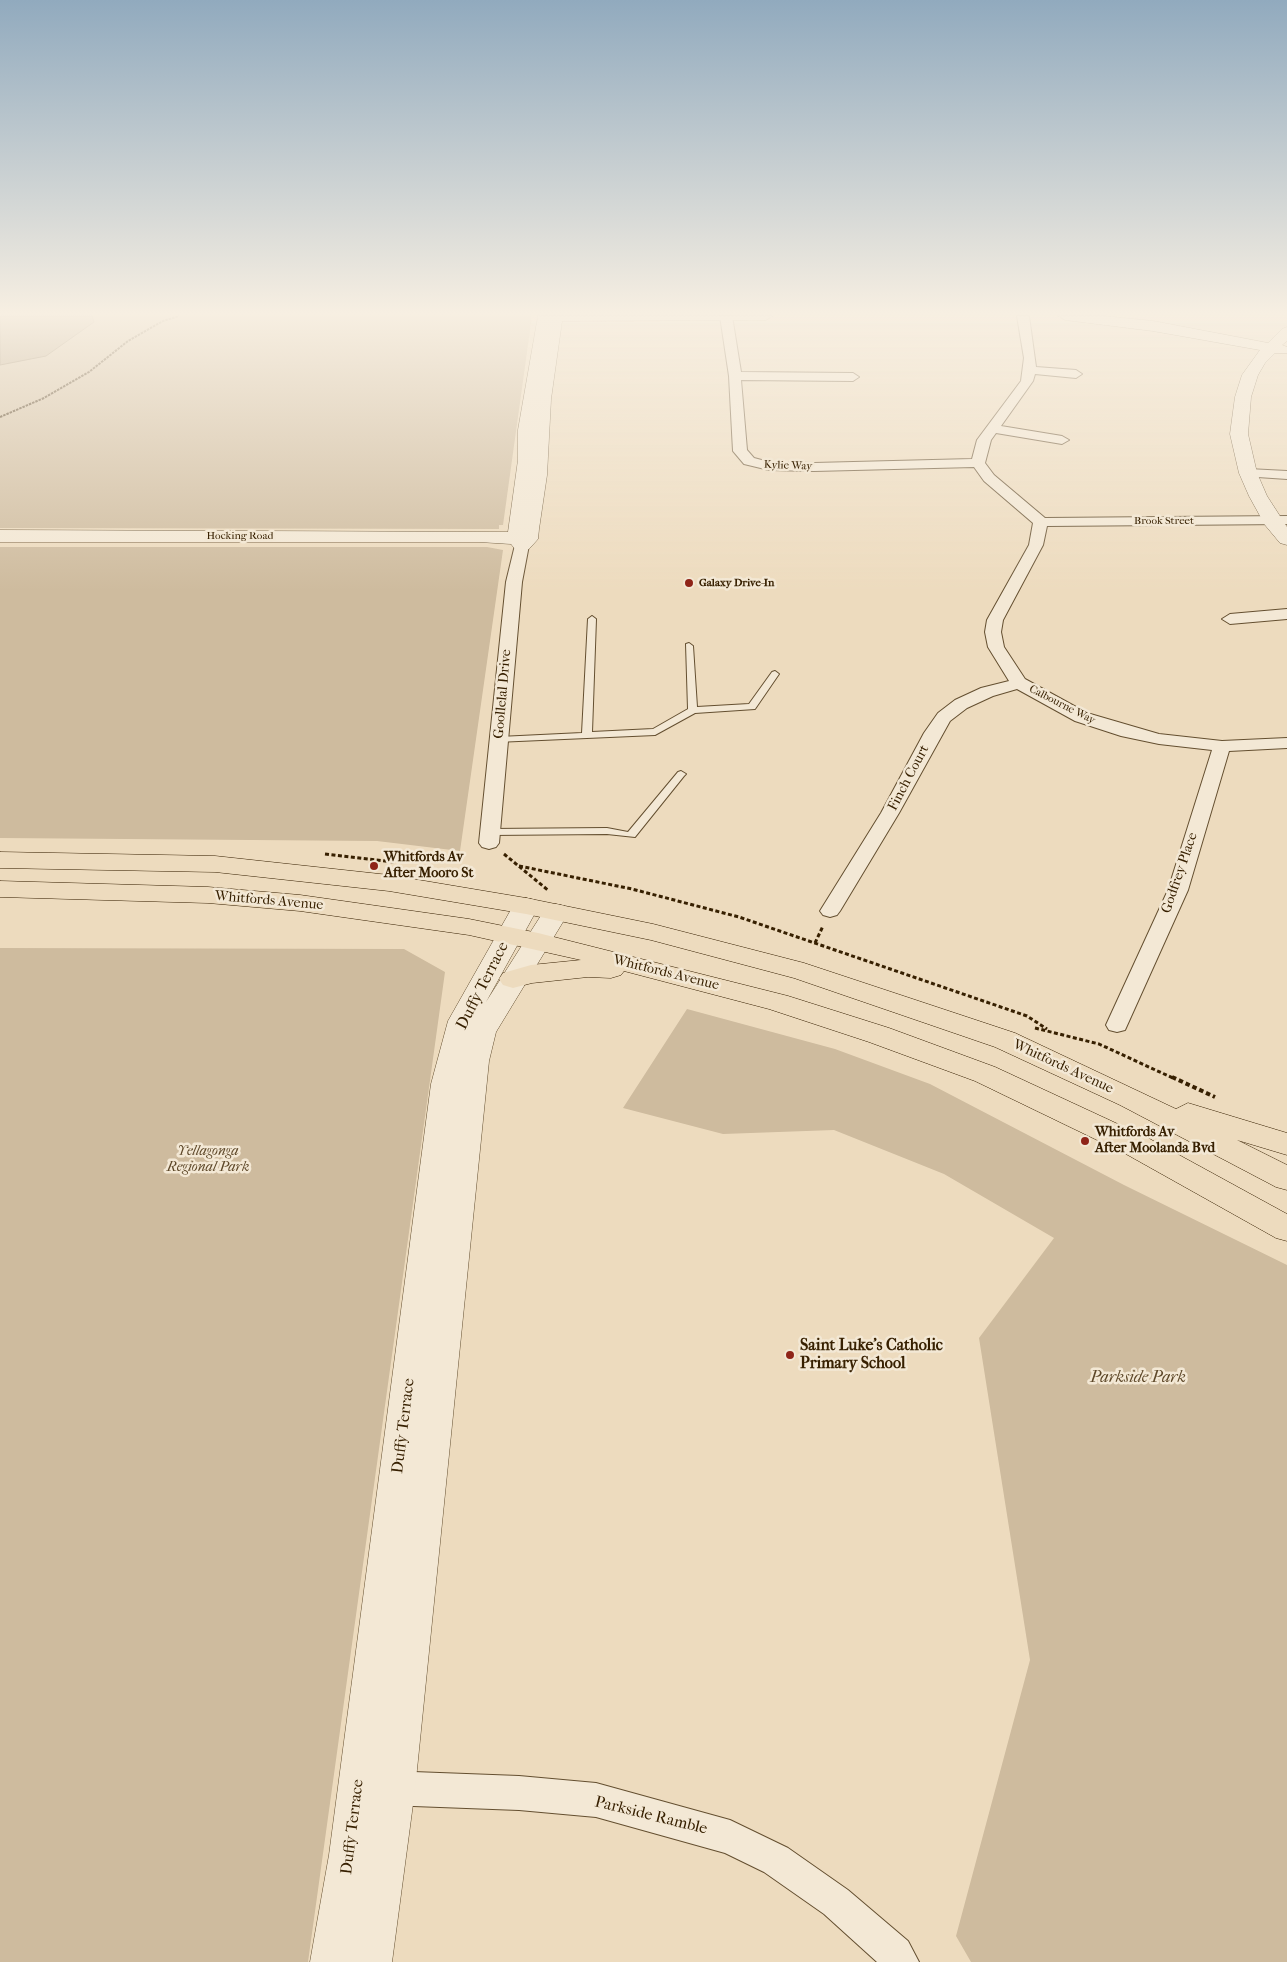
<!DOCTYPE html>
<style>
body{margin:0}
canvas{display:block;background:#eddbbe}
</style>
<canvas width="1287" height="1962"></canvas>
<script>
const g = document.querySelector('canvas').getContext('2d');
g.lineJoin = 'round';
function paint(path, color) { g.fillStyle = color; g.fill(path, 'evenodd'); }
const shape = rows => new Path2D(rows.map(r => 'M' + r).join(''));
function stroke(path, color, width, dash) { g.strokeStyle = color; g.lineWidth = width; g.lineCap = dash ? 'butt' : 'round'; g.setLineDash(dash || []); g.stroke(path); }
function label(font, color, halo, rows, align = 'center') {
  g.font = font + ' "IM FELL French Canon",serif'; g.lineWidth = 5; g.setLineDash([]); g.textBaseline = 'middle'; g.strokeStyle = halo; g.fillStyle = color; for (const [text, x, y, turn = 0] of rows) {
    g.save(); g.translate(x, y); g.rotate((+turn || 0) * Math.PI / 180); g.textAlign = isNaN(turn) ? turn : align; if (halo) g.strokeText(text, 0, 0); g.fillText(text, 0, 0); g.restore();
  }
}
paint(shape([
 [0,316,532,316,503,525,499,525,499,529,0,528],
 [0,547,487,547,503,550,460,851,377,841,0,838],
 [0,948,404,949,445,972,308,1962,0,1962],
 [687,1009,835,1049,930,1084,1124,1185,1287,1265,1287,1962,971,1962,956,1936,1030,1660,979,1338,1054,1238,944,1174,834,1130,723,1134,623,1108]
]), '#cebb9e');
const water = shape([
 [0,316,92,316,94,322,46,356,0,365,0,316]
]);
paint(water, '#af9b7e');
stroke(water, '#7f6a4c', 1);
const service = shape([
 [592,616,596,619,592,732,653,729,688,709,686,644,689,643,693,646,697,707,749,704,772,672,775,671,779,674,755,709,695,713,655,735,496,742,496,738,499,737,582,733,588,619,592,616],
 [681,771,686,774,684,776,635,837,607,834,490,835,485,832,490,829,607,828,628,832,678,772,681,771]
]);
const minor = shape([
 [720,316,732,316,741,372,853,373,859,377,853,381,741,380,747,450,754,458,769,462,814,463,972,459,977,440,1021,381,1024,358,1017,316,1029,316,1036,367,1076,370,1082,374,1076,378,1035,374,1033,381,1001,426,1062,436,1069,440,1062,444,996,433,991,440,985,463,994,475,1045,518,1287,516,1287,524,1047,526,1043,545,1003,620,1001,632,1004,647,1025,679,1087,713,1159,734,1222,741,1287,738,1287,748,1229,751,1188,890,1125,1030,1117,1032,1109,1030,1106,1025,1168,890,1212,750,1159,744,1121,736,1075,721,1017,689,993,696,967,708,950,721,899,813,840,911,837,915,830,917,823,915,820,911,881,813,924,733,938,713,955,700,981,688,1009,681,988,647,985,632,987,620,1029,545,1033,523,984,481,974,467,814,471,769,470,744,464,733,451,729,376,720,316],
 [1248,469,1287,471,1287,479,1243,476,1241,473,1243,470,1248,469],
 [522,541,529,545,522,582,499,843,496,847,489,849,482,847,479,843,506,582,515,545,522,541],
 [1287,609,1287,619,1230,624,1222,619,1230,614,1287,609],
 [387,1771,519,1776,596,1783,730,1820,788,1848,848,1890,908,1941,919,1962,877,1962,824,1914,764,1872,725,1853,596,1817,519,1810,387,1805,375,1800,370,1788,375,1776,387,1771]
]);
const tertiary = shape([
 [538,316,773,316,766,320,562,321,551,399,547,475,539,529,538,539,529,549,515,549,511,544,479,542,0,542,0,530,508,532,518,460,518,430,538,316],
 [1058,316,1104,316,1153,321,1268,343,1282,329,1287,327,1287,341,1282,345,1287,347,1287,353,1275,353,1265,363,1258,375,1251,397,1248,434,1257,473,1267,496,1287,527,1287,545,1280,543,1265,525,1249,496,1239,473,1230,434,1235,397,1242,375,1260,350,1153,331,1065,320,1058,316],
 [526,898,535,900,539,906,486,1002,547,906,556,904,565,906,569,912,496,1032,489,1061,415,1789,392,1962,310,1962,329,1855,431,1084,448,1021,513,906,517,900,526,898]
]);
const primary = shape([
 [0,852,215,856,389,875,526,898,653,924,804,963,1015,1033,1176,1109,1188,1103,1287,1133,1287,1155,1237,1140,1287,1165,1287,1190,1276,1187,1120,1105,995,1047,794,978,651,940,526,914,389,891,215,872,0,868,0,852],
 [0,881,208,887,300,895,469,919,538,933,788,996,889,1028,995,1067,1148,1138,1287,1214,1287,1241,1276,1238,1126,1154,975,1081,869,1042,769,1009,624,971,621,975,611,978,588,977,532,983,513,988,503,985,499,979,503,973,531,965,581,960,469,935,300,911,208,903,0,897,0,881]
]);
stroke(service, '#644f30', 2);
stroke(minor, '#644f30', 2);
stroke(tertiary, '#644f30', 1);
stroke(primary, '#372001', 1);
stroke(shape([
 [0,417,44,398,89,372,128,341,163,321,179,316]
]), '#372001', 2, [2.5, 1]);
stroke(shape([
 [325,854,394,862],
 [504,854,549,891],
 [519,866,632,889,739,917,1027,1016,1047,1029],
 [815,943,823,926],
 [1035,1028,1099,1044,1175,1079]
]), '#372001', 3, [4, 2.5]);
stroke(shape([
 [1172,1077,1215,1097]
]), '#372001', 4, [4.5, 3]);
paint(service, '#f3e8d5');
paint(minor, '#f3e8d5');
paint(tertiary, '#f3e8d5');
paint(primary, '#eddbbe');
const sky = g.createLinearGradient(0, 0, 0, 591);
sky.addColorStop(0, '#91aabe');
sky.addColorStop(0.53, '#f7efe2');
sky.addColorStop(1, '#f7efe200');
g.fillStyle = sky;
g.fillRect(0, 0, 1287, 591);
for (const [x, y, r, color] of [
 [689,583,5,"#8f2418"],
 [374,866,5,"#8f2418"],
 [1085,1141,5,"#8f2418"],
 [790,1355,5,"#8f2418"]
]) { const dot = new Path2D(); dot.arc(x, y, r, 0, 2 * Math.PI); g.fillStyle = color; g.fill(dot); stroke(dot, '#f3e8d5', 2); }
label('11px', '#372001', '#f3e8d5', [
 ["Kylie Way",788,466,2],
 ["Brook Street",1164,521],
 ["Hocking Road",240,536],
 ["Calbourne Way",1062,705,27]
]);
label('bold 11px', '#372001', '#f3e8d5', [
 ["Galaxy Drive-In",699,583]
], 'left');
label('14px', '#372001', '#f3e8d5', [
 ["Goollelal Drive",503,694,-85],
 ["Finch Court",909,778,-62],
 ["Godfrey Place",1180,873,-71],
 ["Whitfords Avenue",269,901,5],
 ["Whitfords Avenue",666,973,14],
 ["Whitfords Avenue",1063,1067,25]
]);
label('bold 14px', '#372001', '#f3e8d5', [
 ["Whitfords Av",384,858],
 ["After Mooro St",384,874],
 ["Whitfords Av",1095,1133],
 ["After Moolanda Bvd",1095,1149]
], 'left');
label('italic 14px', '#5d4728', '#f3e8d5', [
 ["Yellagonga",208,1152],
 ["Regional Park",208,1168]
]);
label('16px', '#372001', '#f3e8d5', [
 ["Duffy Terrace",483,986,-63],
 ["Duffy Terrace",404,1426,-83],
 ["Parkside Ramble",651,1816,14],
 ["Duffy Terrace",353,1827,-83]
]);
label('bold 16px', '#372001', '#f3e8d5', [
 ["Saint Luke's Catholic",800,1346],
 ["Primary School",800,1364]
], 'left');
label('italic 16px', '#5d4728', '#f3e8d5', [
 ["Parkside Park",1138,1378]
]);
</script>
